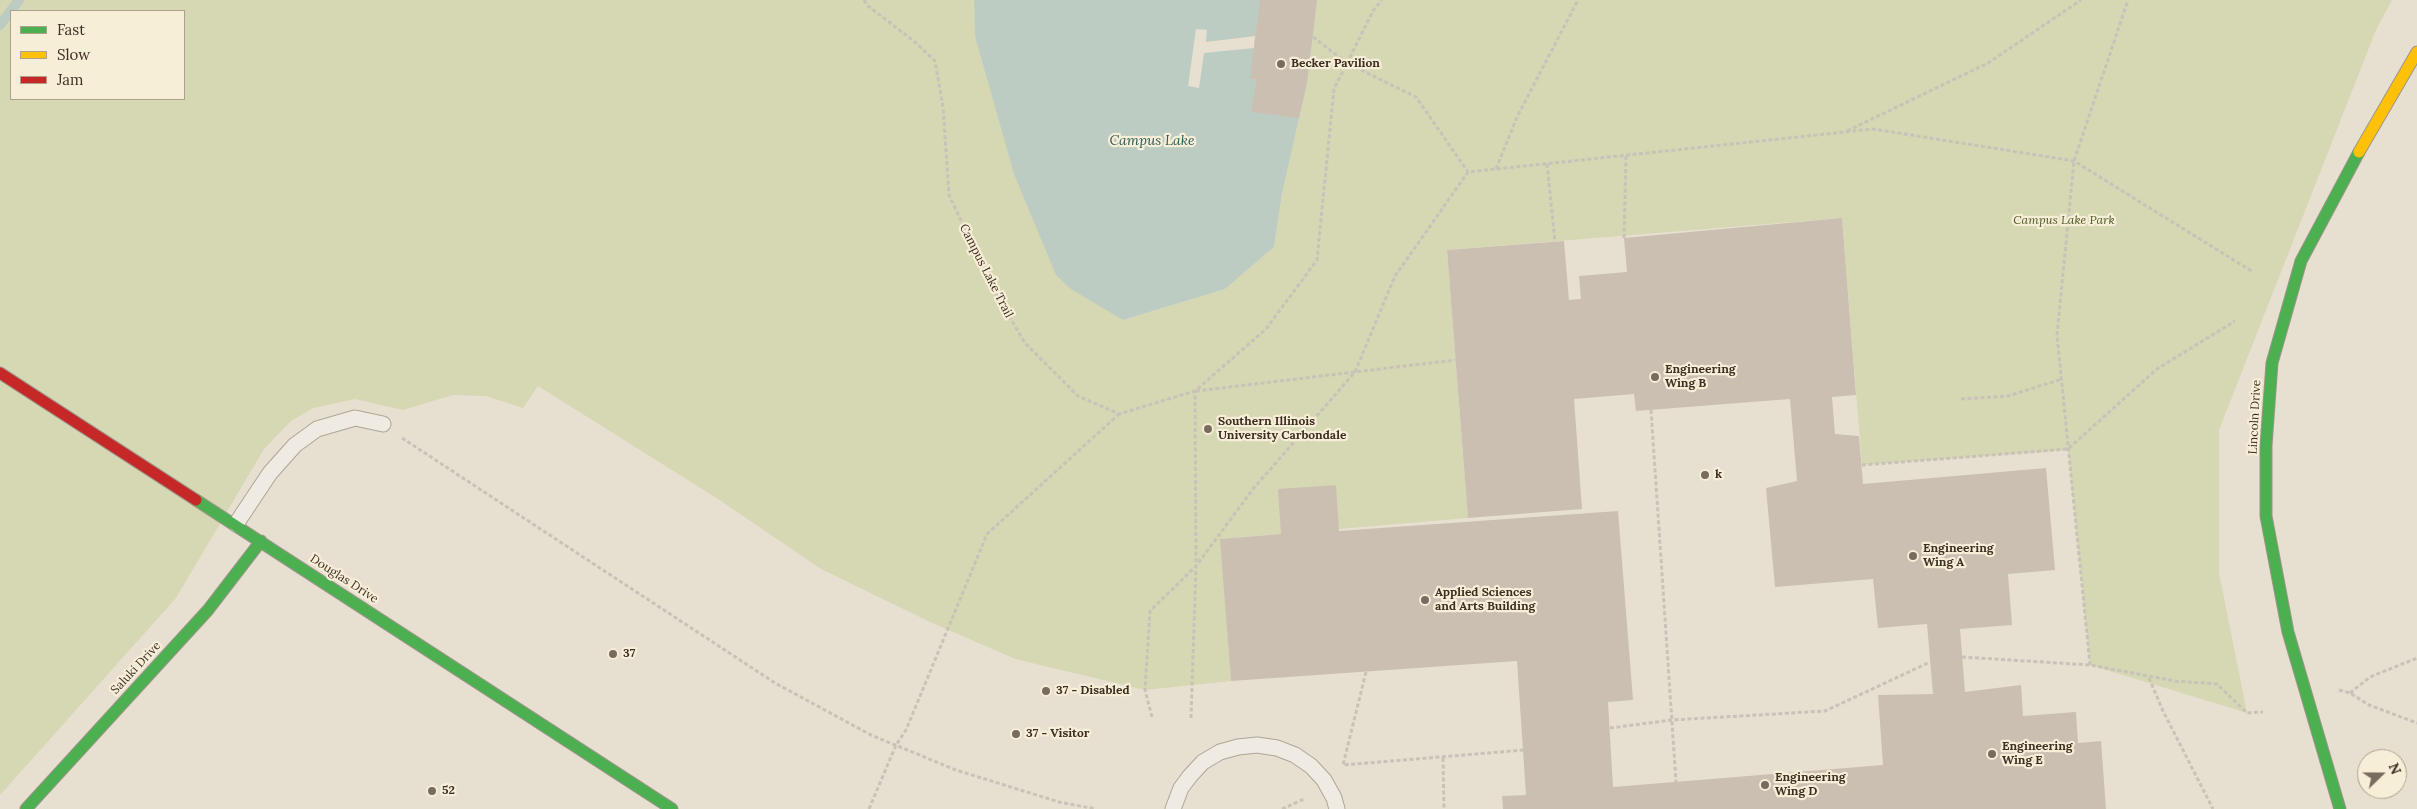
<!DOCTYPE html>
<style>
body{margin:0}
#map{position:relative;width:2417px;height:809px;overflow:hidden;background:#e7e0d1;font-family:Lora,serif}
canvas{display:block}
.legend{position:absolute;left:10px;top:10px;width:175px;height:90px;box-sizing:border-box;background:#f7eed8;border:1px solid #ada18e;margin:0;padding:6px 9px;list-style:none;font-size:15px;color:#3d2e20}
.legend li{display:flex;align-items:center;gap:10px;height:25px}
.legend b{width:25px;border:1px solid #ada18e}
.north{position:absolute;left:2357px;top:749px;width:50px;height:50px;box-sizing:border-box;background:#f7eed8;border:1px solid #ada18e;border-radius:50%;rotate:68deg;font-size:14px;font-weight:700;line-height:20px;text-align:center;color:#3d2e20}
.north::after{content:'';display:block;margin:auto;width:18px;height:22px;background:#786c5e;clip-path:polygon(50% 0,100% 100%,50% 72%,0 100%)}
</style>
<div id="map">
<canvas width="2417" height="809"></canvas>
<ul class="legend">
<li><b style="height:6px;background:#4caf50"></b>Fast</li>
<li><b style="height:6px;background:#ffc107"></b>Slow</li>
<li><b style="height:6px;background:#c62828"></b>Jam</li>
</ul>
<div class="north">N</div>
</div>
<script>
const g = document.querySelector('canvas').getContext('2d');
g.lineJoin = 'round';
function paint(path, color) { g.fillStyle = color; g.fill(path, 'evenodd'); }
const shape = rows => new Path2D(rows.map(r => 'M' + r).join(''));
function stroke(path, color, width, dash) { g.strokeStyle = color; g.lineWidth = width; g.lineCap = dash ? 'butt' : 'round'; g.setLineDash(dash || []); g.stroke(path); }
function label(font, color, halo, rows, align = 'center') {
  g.font = font + ' Lora,serif'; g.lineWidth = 4.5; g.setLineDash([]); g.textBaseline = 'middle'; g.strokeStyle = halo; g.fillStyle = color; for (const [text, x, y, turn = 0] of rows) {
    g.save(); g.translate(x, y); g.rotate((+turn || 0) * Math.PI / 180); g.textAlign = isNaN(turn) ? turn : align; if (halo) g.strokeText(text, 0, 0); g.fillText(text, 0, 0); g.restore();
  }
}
paint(shape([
 [0,0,974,0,975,36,1123,320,1225,289,1274,247,1282,194,1307,83,1317,0,2392,0,2376,30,2219,430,2219,573,2247,713,2090,665,2068,450,1862,465,1842,218,1447,250,1468,518,1221,539,1231,681,1145,690,1015,659,928,621,821,569,718,499,538,386,523,408,486,396,453,395,403,410,355,399,313,408,291,421,264,449,176,598,0,795],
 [11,11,184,11,184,99,11,99]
]), '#d6d7b3');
paint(shape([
 [974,0,1317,0,1307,83,1282,194,1274,247,1225,289,1123,320,1071,289,1056,275,1014,174,975,36]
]), '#bcccc2');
paint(shape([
 [1196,29,1207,30,1206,42,1255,36,1254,48,1204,53,1199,88,1188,86]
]), '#e7e0d1');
stroke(shape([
 [0,25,19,0]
]), '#bcccc2', 10);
paint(shape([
 [1260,0,1317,0,1307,83,1299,118,1251,112,1257,79,1250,79],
 [1842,218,1856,395,1832,397,1835,434,1859,436,1863,484,2046,468,2055,570,2008,574,2012,625,1960,629,1965,692,2021,685,2023,716,2076,712,2078,743,2101,741,2106,809,1503,809,1502,796,1526,795,1517,661,1231,681,1220,539,1281,534,1278,489,1336,485,1339,531,1618,511,1633,700,1608,702,1613,787,1883,765,1878,695,1933,694,1927,624,1878,628,1873,579,1775,587,1766,488,1797,481,1790,399,1636,411,1634,394,1574,399,1582,509,1468,518,1447,250,1564,241,1569,300,1581,299,1579,276,1627,272,1624,238]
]), '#cbbfb2');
const lane = shape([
 [236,524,270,473,295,445,317,429,355,418,383,424],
 [1173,809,1181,788,1190,776,1203,762,1220,752,1238,747,1257,745,1277,748,1295,755,1311,766,1324,780,1334,798,1337,809]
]);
const fast = shape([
 [196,500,672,809],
 [26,809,208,610,261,541],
 [2340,809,2288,632,2266,516,2266,446,2272,363,2301,261,2359,152]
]);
const slow = shape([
 [2359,152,2417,52]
]);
const jam = shape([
 [0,373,196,500]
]);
stroke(lane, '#ada599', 17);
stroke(fast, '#9c958a', 13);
stroke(slow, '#9c958a', 13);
stroke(jam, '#9c958a', 13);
stroke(shape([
 [864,0,868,6,915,42,935,61,943,107,949,195,994,291,1025,343,1078,396,1119,414,1195,391,1266,329,1317,260,1334,89,1373,11,1382,0],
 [1313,37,1347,63,1416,97,1468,172],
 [1847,131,1988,63,2081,0],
 [1547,164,1555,242],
 [1496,169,1517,117,1578,0],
 [1624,238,1626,155],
 [1196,391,1455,360],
 [1961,399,2008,396,2062,379],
 [1651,410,1676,782],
 [402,438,775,683,871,735,956,770,1059,802,1096,809],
 [1862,465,2068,449,2157,369,2235,321],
 [1962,657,2090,665,2175,681,2217,684,2247,713,2263,712],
 [2090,665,2057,335,2074,161,2128,0],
 [1366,672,1343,765,1524,750],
 [2149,678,2163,711,2213,809],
 [2339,690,2350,693,2369,705,2417,723],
 [2350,693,2370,677,2417,658],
 [1152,717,1145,690,1150,611,1196,566,1253,489,1355,372,1395,276,1468,172,1873,129,2074,161,2253,272],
 [1191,718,1196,566,1195,391],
 [1610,728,1672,720,1825,711,1930,662],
 [1443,758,1444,809],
 [869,809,896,745,906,730,987,534,1119,414],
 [1282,809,1304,799]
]), '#c8c2b9', 3, [4, 2.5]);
stroke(lane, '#efebe3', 15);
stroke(fast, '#4caf50', 11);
stroke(slow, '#ffc107', 11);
stroke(jam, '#c62828', 11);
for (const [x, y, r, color] of [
 [1281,64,5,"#786c5e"],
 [1655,377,5,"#786c5e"],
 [1208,429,5,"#786c5e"],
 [1705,475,5,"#786c5e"],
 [1913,556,5,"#786c5e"],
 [1425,600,5,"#786c5e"],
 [613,654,5,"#786c5e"],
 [1046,691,5,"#786c5e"],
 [1016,734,5,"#786c5e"],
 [1992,754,5,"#786c5e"],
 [1765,785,5,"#786c5e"],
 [432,791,5,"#786c5e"]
]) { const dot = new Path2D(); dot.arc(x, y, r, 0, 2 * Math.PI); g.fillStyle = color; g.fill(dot); stroke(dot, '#f7eed8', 2); }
label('bold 12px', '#3d2e20', '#f7eed8', [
 ["Becker Pavilion",1291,64],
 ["Engineering",1665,370],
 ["Wing B",1665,384],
 ["Southern Illinois",1218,422],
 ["University Carbondale",1218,436],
 ["k",1715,475],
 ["Engineering",1923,549],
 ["Wing A",1923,563],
 ["Applied Sciences",1435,593],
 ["and Arts Building",1435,607],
 ["37",623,654],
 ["37 - Disabled",1056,691],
 ["37 - Visitor",1026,734],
 ["Engineering",2002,747],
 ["Wing E",2002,761],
 ["Engineering",1775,778],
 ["Wing D",1775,792],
 ["52",442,791]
], 'left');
label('italic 12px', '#4d5a26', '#f7eed8', [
 ["Campus Lake Park",2064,221]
]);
label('12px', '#3d2e20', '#f7eed8', [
 ["Campus Lake Trail",986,271,63],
 ["Lincoln Drive",2255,417,-87],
 ["Douglas Drive",344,579,33],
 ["Saluki Drive",136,668,-47]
]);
label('italic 14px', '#2f5d5a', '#f7eed8', [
 ["Campus Lake",1152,141]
]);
</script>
